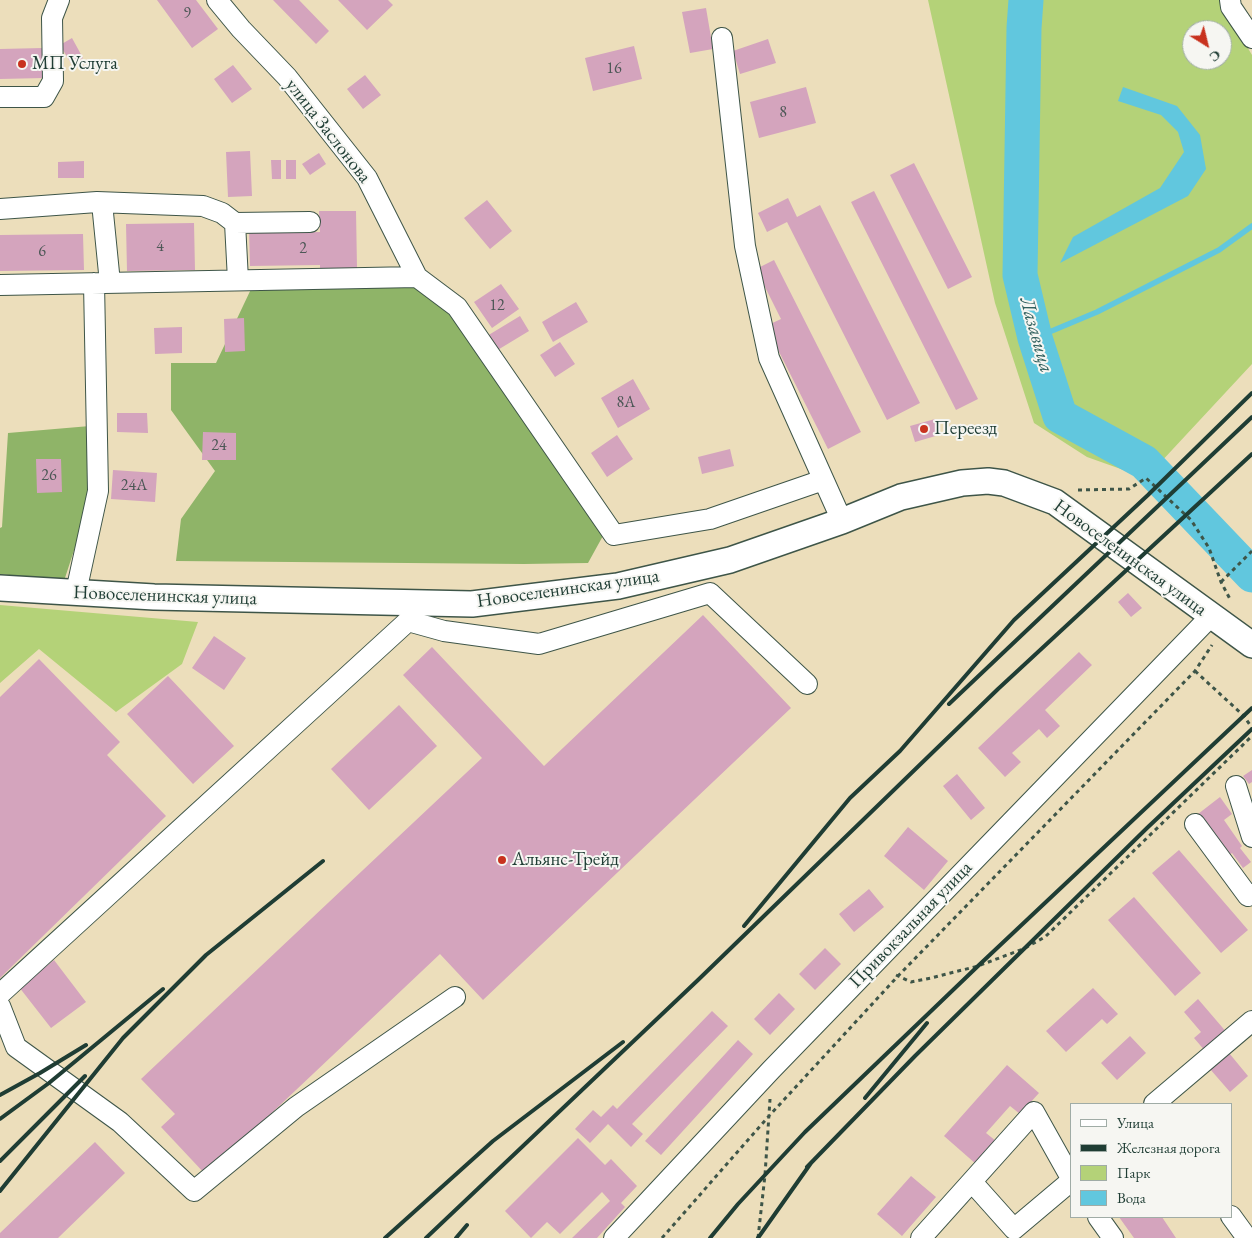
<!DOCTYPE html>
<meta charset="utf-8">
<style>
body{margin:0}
#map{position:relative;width:1252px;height:1238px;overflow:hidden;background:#ecdebb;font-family:"EB Garamond",serif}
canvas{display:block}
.legend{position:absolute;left:1070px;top:1103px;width:162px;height:115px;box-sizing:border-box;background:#f6f6f2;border:1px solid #a0aca6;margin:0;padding:6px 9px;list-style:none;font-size:15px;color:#1f3d34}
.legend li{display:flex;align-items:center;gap:10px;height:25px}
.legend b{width:25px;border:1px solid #a0aca6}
.north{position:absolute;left:1182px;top:20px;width:50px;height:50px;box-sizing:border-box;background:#f6f6f2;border:1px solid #a0aca6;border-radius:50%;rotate:144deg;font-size:14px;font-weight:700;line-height:20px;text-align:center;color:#1f3d34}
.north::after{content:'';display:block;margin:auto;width:18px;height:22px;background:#c8321e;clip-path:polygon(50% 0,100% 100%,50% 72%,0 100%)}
</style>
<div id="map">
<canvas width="1252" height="1238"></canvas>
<ul class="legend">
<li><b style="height:6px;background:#fff"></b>Улица</li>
<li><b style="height:6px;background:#1f3d34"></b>Железная дорога</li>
<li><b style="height:14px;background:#b4d278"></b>Парк</li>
<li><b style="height:14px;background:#61c7de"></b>Вода</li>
</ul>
<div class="north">С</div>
</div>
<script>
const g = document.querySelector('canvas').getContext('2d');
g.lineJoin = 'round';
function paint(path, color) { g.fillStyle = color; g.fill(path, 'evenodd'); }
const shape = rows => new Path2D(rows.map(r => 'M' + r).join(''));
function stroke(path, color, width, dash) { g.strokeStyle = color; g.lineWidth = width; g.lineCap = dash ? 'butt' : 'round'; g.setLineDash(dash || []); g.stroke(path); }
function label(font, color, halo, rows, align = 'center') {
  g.font = font + ' "EB Garamond",serif'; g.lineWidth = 4; g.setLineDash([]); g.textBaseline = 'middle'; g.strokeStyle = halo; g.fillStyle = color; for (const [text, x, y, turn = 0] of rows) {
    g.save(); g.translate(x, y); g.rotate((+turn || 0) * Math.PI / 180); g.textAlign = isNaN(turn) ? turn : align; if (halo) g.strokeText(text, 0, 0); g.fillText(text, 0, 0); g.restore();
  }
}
paint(shape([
 [928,0,1219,0,1252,55,1252,364,1146,478,1087,457,1034,423,995,303],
 [1192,30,1222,30,1222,60,1192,60],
 [0,605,198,622,182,664,116,712,39,649,0,683]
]), '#b4d278');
paint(shape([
 [252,287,415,288,453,312,604,534,588,563,524,564,176,561,181,519,215,471,171,410,171,363,216,363],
 [90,426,90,501,64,581,0,574,0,528,2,527,8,433]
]), '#8fb468');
paint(shape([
 [1123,87,1177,106,1200,135,1206,169,1188,196,1060,263,1073,237,1160,188,1184,152,1178,132,1161,115,1118,101]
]), '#61c7de');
stroke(shape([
 [1035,338,1097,312,1219,250,1252,226]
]), '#61c7de', 5.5);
stroke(shape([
 [1026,0,1024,28,1020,275,1035,338,1060,416,1144,462,1252,575]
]), '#61c7de', 35);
paint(shape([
 [157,0,196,0,218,29,192,48],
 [273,0,299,0,329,31,316,44],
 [338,0,388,0,393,5,367,30],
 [706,8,713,49,690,53,682,12],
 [72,38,83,58,72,65,60,45],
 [768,39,776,63,740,74,733,51],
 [634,46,642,79,593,91,585,58],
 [43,48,44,78,0,79,0,49],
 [233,65,252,89,232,103,214,79],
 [365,75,381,95,363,109,347,89],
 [806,87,816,123,759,138,750,102],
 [250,151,252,196,228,197,226,152],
 [319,153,326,164,310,175,302,164],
 [271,160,281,160,281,179,272,179],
 [286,160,296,160,296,179,286,179],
 [84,161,84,178,58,178,58,162],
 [914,163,972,277,948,289,890,175],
 [874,191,978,399,956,410,851,202],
 [788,198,797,217,820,205,920,403,887,420,787,222,767,232,758,213],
 [487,200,512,231,490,249,464,218],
 [319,211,356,211,357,268,320,268,320,265,250,266,249,229,273,229,273,233,320,232],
 [194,223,195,270,127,271,126,224],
 [83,234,84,270,0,271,0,235],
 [774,260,861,432,828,449,766,326,781,319,756,269],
 [501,284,519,309,492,328,474,302],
 [576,302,588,322,553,342,542,322],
 [520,316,529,331,491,354,482,339],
 [244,318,245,351,225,352,224,319],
 [182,327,182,353,155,354,154,328],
 [560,342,575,364,555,377,540,355],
 [633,379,650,409,618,428,601,398],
 [117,413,147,413,148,433,117,432],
 [935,419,939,435,915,442,910,426],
 [203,432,236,433,236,460,202,460],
 [617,435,633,459,607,477,591,453],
 [730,449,734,466,702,474,698,457],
 [36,459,61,459,62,492,37,493],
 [113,470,157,473,155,502,111,499],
 [1128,593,1142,608,1131,617,1118,602],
 [703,615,791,708,483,1000,440,954,206,1175,161,1127,175,1114,141,1079,482,758,403,675,432,647,544,766],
 [214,636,246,658,224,690,192,668],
 [1079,652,1092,665,1045,710,1060,726,1047,738,1039,729,1012,753,1021,762,1005,777,978,748],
 [39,659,120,742,107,755,166,816,0,978,0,697],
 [168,676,234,746,193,784,127,714],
 [399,705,437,746,369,810,331,769],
 [1252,770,1252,782,1249,784,1243,776],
 [957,774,985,808,971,820,943,786],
 [1220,797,1232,814,1224,820,1242,846,1240,848,1251,862,1243,868,1232,853,1228,856,1198,814],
 [908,827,948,861,924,890,884,856],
 [1179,850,1248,930,1221,953,1152,873],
 [869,889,884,907,854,932,839,914],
 [1134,897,1201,973,1175,996,1108,920],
 [825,948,841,964,815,990,799,974],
 [54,960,86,1002,51,1028,19,987],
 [1093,988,1118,1014,1107,1024,1102,1019,1066,1052,1046,1031],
 [779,993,795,1009,770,1035,754,1019],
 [1198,999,1228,1034,1206,1052,1194,1038,1201,1032,1184,1012],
 [712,1011,728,1026,632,1124,643,1134,631,1147,608,1124,590,1143,575,1129,593,1110,601,1117,613,1105,617,1109],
 [1130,1036,1146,1053,1117,1080,1101,1063],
 [738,1040,753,1054,661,1155,645,1141],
 [1229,1053,1248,1076,1230,1092,1210,1069],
 [1007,1065,1039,1093,1020,1114,1010,1106,986,1133,996,1141,976,1164,944,1136],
 [578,1138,605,1165,611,1159,637,1186,621,1203,625,1207,597,1238,572,1238,610,1201,602,1192,560,1234,547,1222,531,1238,505,1211],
 [95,1142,125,1173,58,1238,0,1238,0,1233],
 [911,1176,936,1197,902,1236,877,1214],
 [1119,1217,1162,1217,1176,1238,1134,1238]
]), '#d4a4bd');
const minor = shape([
 [217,0,241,29,287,77,367,178,417,277],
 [1230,0,1231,7,1252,38],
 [722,38,745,246,769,358,842,521],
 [0,97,44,97,53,81,52,18,59,0],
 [102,203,110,283],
 [0,209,97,202,203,206,222,213,235,223,238,280],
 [235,223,310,222],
 [0,285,417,277,457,307,614,535,710,519,823,480],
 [76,592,98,491,94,283],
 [1236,786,1252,837],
 [1195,824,1248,896,1252,894],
 [0,994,408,621,444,631,539,644,710,593,807,684],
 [0,1006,16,1047,120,1122,194,1191,296,1107,455,997],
 [1154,1104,1252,1021],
 [972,1182,1014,1229,1071,1181],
 [1231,1216,1247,1238],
 [1098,1217,1113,1238],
 [614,1238,771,1070,1211,616],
 [921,1238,1034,1112,1071,1178]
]);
const major = shape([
 [0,588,154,597,472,604,618,586,730,560,842,521,901,497,962,483,988,481,1004,483,1055,502,1252,645]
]);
stroke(minor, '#3e5548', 22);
stroke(major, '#3e5548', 28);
stroke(shape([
 [1078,490,1129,489,1146,478,1191,520,1209,548,1221,582,1231,601],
 [1221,582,1252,551],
 [1195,671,1244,716,1252,728],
 [896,975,911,982,931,978,978,966,1023,949,1045,937,1252,736],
 [662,1238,769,1116,898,976,1195,671,1212,645],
 [758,1238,765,1175,770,1099]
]), '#3e5548', 3, [4, 4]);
stroke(minor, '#fff', 20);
stroke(major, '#fff', 25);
stroke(shape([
 [949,704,1252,417],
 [744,926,850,798,900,751,1014,620,1148,495,1252,393],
 [0,1095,40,1073,86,1045],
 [865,1098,927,1023],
 [0,1119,49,1083,163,989],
 [0,1161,85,1076],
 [807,1167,915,1056,1147,828,1252,729],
 [0,1191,123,1038,206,955,323,861],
 [385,1238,493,1141,623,1042],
 [426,1238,698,980,998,689,1252,454],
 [456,1238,467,1225],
 [710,1238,738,1204,805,1132,978,966,1252,708],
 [758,1238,811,1163]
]), '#1f3d34', 4);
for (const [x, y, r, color] of [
 [22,64,5,"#c8321e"],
 [924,429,5,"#c8321e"],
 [502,860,5,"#c8321e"]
]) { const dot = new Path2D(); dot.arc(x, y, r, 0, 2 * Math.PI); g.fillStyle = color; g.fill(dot); stroke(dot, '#f6f6f2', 2); }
label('16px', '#4c5756', null, [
 ["9",187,14],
 ["16",614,69],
 ["8",783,113],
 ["4",160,247],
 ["2",303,249],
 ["6",42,252],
 ["12",497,306],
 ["8А",626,403],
 ["24",219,446],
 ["26",49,476],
 ["24А",134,486]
]);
label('19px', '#1f3d34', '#f6f6f2', [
 ["МП Услуга",32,64],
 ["Переезд",934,429],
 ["Альянс-Трейд",512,860]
], 'left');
label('19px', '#1f3d34', '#f6f6f2', [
 ["улица Заслонова",328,131,52],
 ["Новоселенинская улица",1130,558,36],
 ["Новоселенинская улица",568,589,-8],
 ["Новоселенинская улица",165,596,2],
 ["Привокзальная улица",911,925,-46]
]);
label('italic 20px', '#30605e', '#f6f6f2', [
 ["Лазавица",1036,335,74]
]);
</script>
